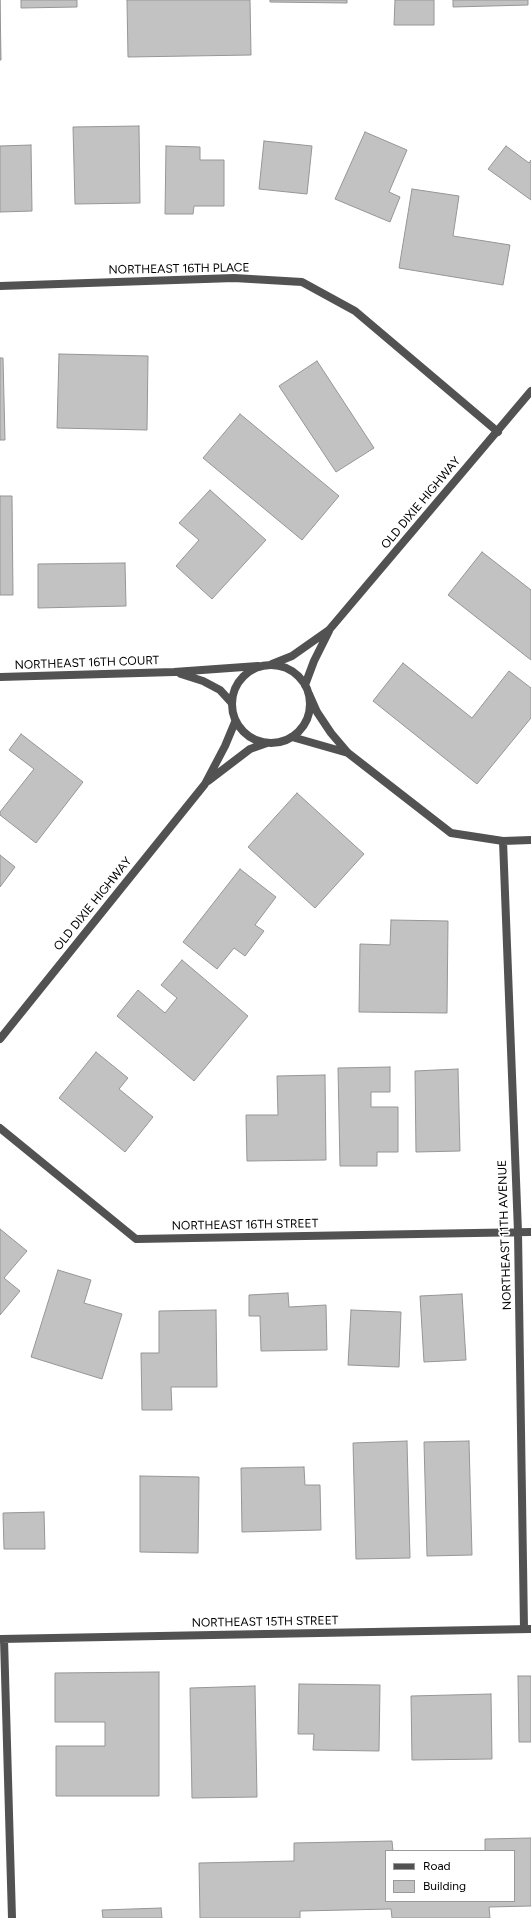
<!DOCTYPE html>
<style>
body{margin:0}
#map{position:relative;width:531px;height:1918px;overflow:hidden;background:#fff;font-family:Figtree,sans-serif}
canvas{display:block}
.legend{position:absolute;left:385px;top:1850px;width:130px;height:52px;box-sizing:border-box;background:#fff;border:1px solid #999;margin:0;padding:5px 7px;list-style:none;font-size:12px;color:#000}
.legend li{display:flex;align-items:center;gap:8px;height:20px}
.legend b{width:20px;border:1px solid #999}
</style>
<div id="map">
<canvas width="531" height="1918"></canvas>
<ul class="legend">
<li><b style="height:5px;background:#525252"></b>Road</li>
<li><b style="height:11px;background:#c2c2c2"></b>Building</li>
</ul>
</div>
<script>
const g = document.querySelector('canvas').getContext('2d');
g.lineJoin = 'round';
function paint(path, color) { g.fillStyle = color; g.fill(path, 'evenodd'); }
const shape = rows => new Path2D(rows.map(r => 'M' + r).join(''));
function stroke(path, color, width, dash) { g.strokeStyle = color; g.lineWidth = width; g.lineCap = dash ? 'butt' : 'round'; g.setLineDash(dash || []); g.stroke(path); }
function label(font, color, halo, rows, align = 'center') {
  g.font = font + ' Figtree,sans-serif'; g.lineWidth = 3.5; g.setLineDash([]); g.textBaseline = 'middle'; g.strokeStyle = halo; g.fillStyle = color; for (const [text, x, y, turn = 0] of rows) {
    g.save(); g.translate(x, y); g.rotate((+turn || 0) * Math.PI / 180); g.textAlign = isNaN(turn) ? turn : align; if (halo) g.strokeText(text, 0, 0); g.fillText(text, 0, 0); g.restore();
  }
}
const building = shape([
 [0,0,1,60,0,60,0,0],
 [21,0,77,0,77,7,21,8,21,0],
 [127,0,250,0,251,55,128,57,127,0],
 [270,0,347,0,347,3,270,2,270,0],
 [395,0,434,0,434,25,394,25,395,0],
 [453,0,528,0,528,5,453,7,453,0],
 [139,126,140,203,75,204,73,127,139,126],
 [365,132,407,150,389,192,400,197,390,222,335,199,365,132],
 [264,141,312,146,307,194,259,189,264,141],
 [31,145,32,211,0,212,0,146,31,145],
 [166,146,200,147,200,160,224,160,224,206,194,206,193,214,165,214,166,146],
 [506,146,529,163,531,160,531,200,488,169,506,146],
 [412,189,459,196,453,236,510,245,503,285,399,268,412,189],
 [59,354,148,356,147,430,57,428,59,354],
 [0,358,3,358,5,440,0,440,0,358],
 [317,361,374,448,336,472,279,386,317,361],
 [240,414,339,496,302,540,203,458,240,414],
 [210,490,266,540,212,599,176,566,199,540,179,523,210,490],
 [0,496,12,496,13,595,0,595,0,496],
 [482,552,531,590,531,660,448,595,482,552],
 [125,563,126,606,38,608,38,564,125,563],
 [403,663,472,718,509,671,531,688,531,718,477,784,373,701,403,663],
 [21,734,83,782,36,843,0,815,0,812,34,769,9,750,21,734],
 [297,793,364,854,315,908,248,847,297,793],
 [0,855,15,867,0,887,0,855],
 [240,869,276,897,255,925,264,931,245,956,234,948,217,969,183,942,240,869],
 [391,920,448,921,447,1013,359,1012,360,944,390,945,391,920],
 [182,960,248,1016,194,1081,117,1016,138,990,165,1013,177,998,161,985,182,960],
 [96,1052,128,1078,119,1089,153,1117,125,1152,59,1098,96,1052],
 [390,1067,390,1092,371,1092,371,1107,398,1107,398,1152,377,1152,377,1166,340,1166,338,1068,390,1067],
 [458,1069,460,1151,416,1152,415,1071,458,1069],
 [325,1075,326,1160,247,1161,246,1115,278,1115,277,1076,325,1075],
 [0,1229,27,1251,4,1278,20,1291,0,1315,0,1229],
 [58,1270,91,1280,84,1303,122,1314,102,1379,31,1357,58,1270],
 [288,1293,289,1307,326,1305,327,1350,261,1351,260,1316,249,1316,249,1295,288,1293],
 [462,1294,466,1360,424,1362,420,1296,462,1294],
 [216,1310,217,1387,171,1387,172,1410,142,1410,141,1353,159,1353,159,1311,216,1310],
 [351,1310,401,1312,399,1367,348,1365,351,1310],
 [407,1441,410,1558,356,1559,353,1443,407,1441],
 [469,1441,472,1555,427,1556,424,1442,469,1441],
 [304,1467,305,1485,320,1485,321,1530,242,1532,241,1468,304,1467],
 [140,1476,199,1477,198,1553,140,1552,140,1476],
 [44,1512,45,1549,4,1549,3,1513,44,1512],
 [159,1672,159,1796,56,1796,56,1746,105,1746,105,1722,55,1722,55,1673,159,1672],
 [518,1676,531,1676,531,1742,519,1742,518,1676],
 [299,1684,380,1685,379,1751,313,1750,314,1734,298,1734,299,1684],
 [255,1686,257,1797,192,1798,190,1688,255,1686],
 [491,1694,492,1759,412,1760,411,1696,491,1694],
 [531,1838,531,1906,489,1907,490,1918,392,1918,391,1909,300,1911,300,1918,200,1918,199,1863,294,1861,294,1843,392,1841,393,1851,386,1851,386,1901,514,1901,514,1851,485,1851,485,1839,531,1838],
 [161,1908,162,1918,103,1918,102,1910,161,1908]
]);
paint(building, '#c2c2c2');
stroke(building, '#969696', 1);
stroke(shape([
 [0,286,234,278,302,282,355,311,498,432],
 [181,674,203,681,220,690,231,702],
 [0,677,174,672,258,666],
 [309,694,317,712,331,733,348,753,451,833,503,841,531,840],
 [292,737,348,753],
 [503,841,518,1232,524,1629],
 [0,1128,136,1239,531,1232],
 [0,1639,531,1629],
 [4,1639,12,1918]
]), '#525252', 8);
stroke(shape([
 [272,664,292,656,329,630,531,391],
 '232 704a39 39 0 1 1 78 0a39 39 0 1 1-78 0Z',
 [305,685,314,661,329,631],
 [208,781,250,749,267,743],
 [0,1039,205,784,225,746,235,722]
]), '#525252', 8);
label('12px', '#000', '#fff', [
 ["NORTHEAST 16TH PLACE",179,269,-1],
 ["OLD DIXIE HIGHWAY",421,503,-50],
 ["NORTHEAST 16TH COURT",87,663,-2],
 ["OLD DIXIE HIGHWAY",93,904,-51],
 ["NORTHEAST 16TH STREET",245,1225,-1],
 ["NORTHEAST 11TH AVENUE",505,1235,-92],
 ["NORTHEAST 15TH STREET",265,1622,-1]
]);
</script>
